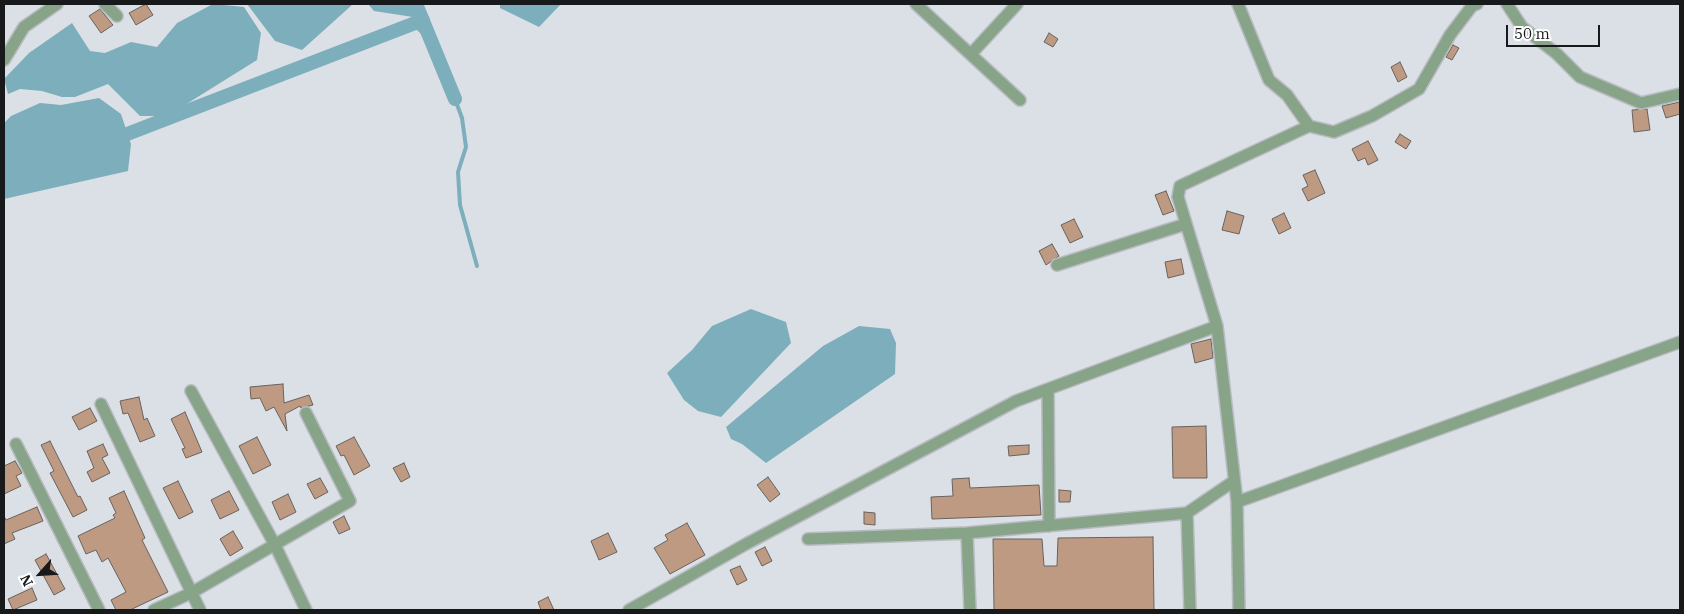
<!DOCTYPE html>
<style>
body{margin:0}
#map{position:relative;width:1684px;height:614px;overflow:hidden;background:#dbe0e7;font-family:"IBM Plex Serif",serif}
canvas{display:block}
.frame{position:absolute;inset:0;border:5px solid #17191b;pointer-events:none}
.north{position:absolute;left:15px;top:549px;width:50px;height:50px;-webkit-text-stroke:4px #fff;paint-order:stroke;rotate:244deg;font-size:14px;font-weight:700;line-height:20px;text-align:center;color:#17191b}
.north::after{content:'';display:block;margin:auto;width:18px;height:22px;background:#17191b;clip-path:polygon(50% 0,100% 100%,50% 72%,0 100%)}
.scale{position:absolute;left:1506px;top:25px;width:94px;height:22px;box-sizing:border-box;border:2px solid #17191b;border-top:0;padding-left:6px;font-size:15px;line-height:18px;white-space:nowrap;color:#17191b;-webkit-text-stroke:4px #fff;paint-order:stroke}
</style>
<div id="map">
<canvas width="1684" height="614"></canvas>
<div class="frame"></div>
<div class="north">N</div>
<div class="scale">50 m</div>
</div>
<script>
const g = document.querySelector('canvas').getContext('2d');
g.lineJoin = 'round';
function paint(path, color) { g.fillStyle = color; g.fill(path, 'evenodd'); }
const shape = rows => new Path2D(rows.map(r => 'M' + r).join(''));
function stroke(path, color, width, dash) { g.strokeStyle = color; g.lineWidth = width; g.lineCap = dash ? 'butt' : 'round'; g.setLineDash(dash || []); g.stroke(path); }
paint(shape([
 [213,4,244,7,261,33,257,60,180,108,157,116,140,116,108,84,75,97,62,97,42,91,20,89,8,94,4,79,29,53,72,23,90,51,105,53,131,42,157,47,177,23],
 [247,4,353,4,302,50,275,41],
 [368,4,422,4,432,31,423,36,414,27,413,17,374,11],
 [500,4,561,4,539,27,500,8],
 [99,98,121,114,131,144,128,171,4,199,4,123,11,116,40,103,61,105],
 [751,309,786,322,791,343,721,417,698,411,684,400,667,373,692,350,712,326],
 [859,326,890,329,896,343,895,374,766,463,742,444,731,439,726,427,823,346]
]), '#7caebb');
stroke(shape([
 [455,99,462,118,466,147,458,172,460,205,477,266]
]), '#7caebb', 4);
stroke(shape([
 [416,4,455,99],
 [122,136,423,20]
]), '#7caebb', 14);
const building = shape([
 [146,4,153,15,136,25,129,13,146,4],
 [100,9,113,25,101,33,89,16,100,9],
 [1049,33,1058,39,1053,47,1044,42,1049,33],
 [1453,45,1459,48,1452,60,1446,57,1453,45],
 [1400,62,1407,77,1398,82,1391,67,1400,62],
 [1680,102,1680,114,1666,118,1662,106,1680,102],
 [1647,109,1650,130,1634,132,1632,110,1647,109],
 [1400,134,1411,141,1406,149,1395,142,1400,134],
 [1368,141,1378,160,1368,165,1365,158,1358,161,1352,149,1368,141],
 [1315,170,1325,193,1308,201,1302,189,1308,186,1303,175,1315,170],
 [1166,191,1174,211,1163,215,1155,195,1166,191],
 [1227,211,1244,216,1239,234,1222,230,1227,211],
 [1284,213,1291,228,1279,234,1272,219,1284,213],
 [1074,219,1083,237,1070,243,1061,225,1074,219],
 [1052,244,1059,256,1046,265,1039,251,1052,244],
 [1181,259,1184,274,1168,278,1165,262,1181,259],
 [1211,339,1213,358,1195,363,1191,344,1211,339],
 [283,384,284,403,309,395,313,405,301,408,300,406,285,414,287,431,274,407,266,411,260,398,251,399,250,387,283,384],
 [139,397,144,420,147,418,155,436,140,442,128,413,123,414,120,401,139,397],
 [90,408,97,421,79,430,72,417,90,408],
 [185,412,202,452,186,458,182,449,185,448,171,419,185,412],
 [1206,426,1207,478,1173,478,1172,427,1206,426],
 [257,437,271,465,253,474,239,446,257,437],
 [354,437,370,466,354,475,344,455,341,456,336,446,354,437],
 [50,441,78,497,80,496,87,510,73,517,50,473,54,471,41,445,50,441],
 [103,444,108,455,102,458,110,473,92,482,87,472,94,468,87,451,103,444],
 [1029,445,1029,454,1009,456,1008,446,1029,445],
 [15,461,22,473,16,476,21,486,4,494,4,466,15,461],
 [404,463,410,477,401,482,393,468,404,463],
 [768,477,780,494,770,502,757,485,768,477],
 [320,478,328,492,315,499,307,484,320,478],
 [969,478,970,488,1039,485,1041,515,932,519,931,497,953,496,952,479,969,478],
 [178,481,193,512,179,519,163,488,178,481],
 [1059,490,1071,491,1070,502,1059,502,1059,490],
 [124,491,145,538,142,540,168,592,130,610,116,610,111,600,126,592,108,558,102,562,96,550,86,554,78,536,115,518,113,515,116,513,109,498,124,491],
 [229,491,239,510,220,519,211,500,229,491],
 [288,494,296,512,280,520,272,502,288,494],
 [37,507,43,521,12,533,15,539,4,544,4,516,6,520,37,507],
 [864,512,875,513,875,525,864,524,864,512],
 [344,516,350,529,339,534,333,522,344,516],
 [687,523,705,555,670,574,654,548,668,540,665,535,687,523],
 [233,531,243,548,230,556,220,539,233,531],
 [608,533,617,552,599,560,591,541,608,533],
 [1153,537,1154,610,994,610,993,539,1042,539,1044,566,1057,566,1058,538,1153,537],
 [765,547,772,561,762,566,755,552,765,547],
 [46,554,65,589,54,595,35,560,46,554],
 [740,566,747,580,737,585,730,570,740,566],
 [32,588,37,600,13,610,8,599,32,588],
 [548,597,554,610,541,610,538,602,548,597]
]);
paint(building, '#bf9a82');
stroke(building, '#68625d', 1);
const street = shape([
 [105,4,117,16],
 [916,4,1020,100],
 [1238,4,1269,80,1287,95,1309,126,1334,132,1372,116,1419,89,1450,35,1472,6,1477,4],
 [1507,4,1522,27,1557,54,1580,77,1641,103,1680,94],
 [971,54,1017,4],
 [4,60,24,27,57,4],
 [1057,265,1186,224],
 [1217,326,1178,197,1180,186,1309,126],
 [191,391,275,545,306,610],
 [1048,391,1049,526],
 [101,404,200,610],
 [16,444,99,610],
 [1187,513,1190,610],
 [967,533,970,610],
 [808,539,967,533,1187,513,1234,481],
 [154,610,191,593,350,501,306,413],
 [629,610,746,544,1016,401,1217,326,1237,502],
 [1239,610,1237,502,1680,342]
]);
stroke(street, '#b8bcc2', 14);
stroke(street, '#88a488', 11);
</script>
